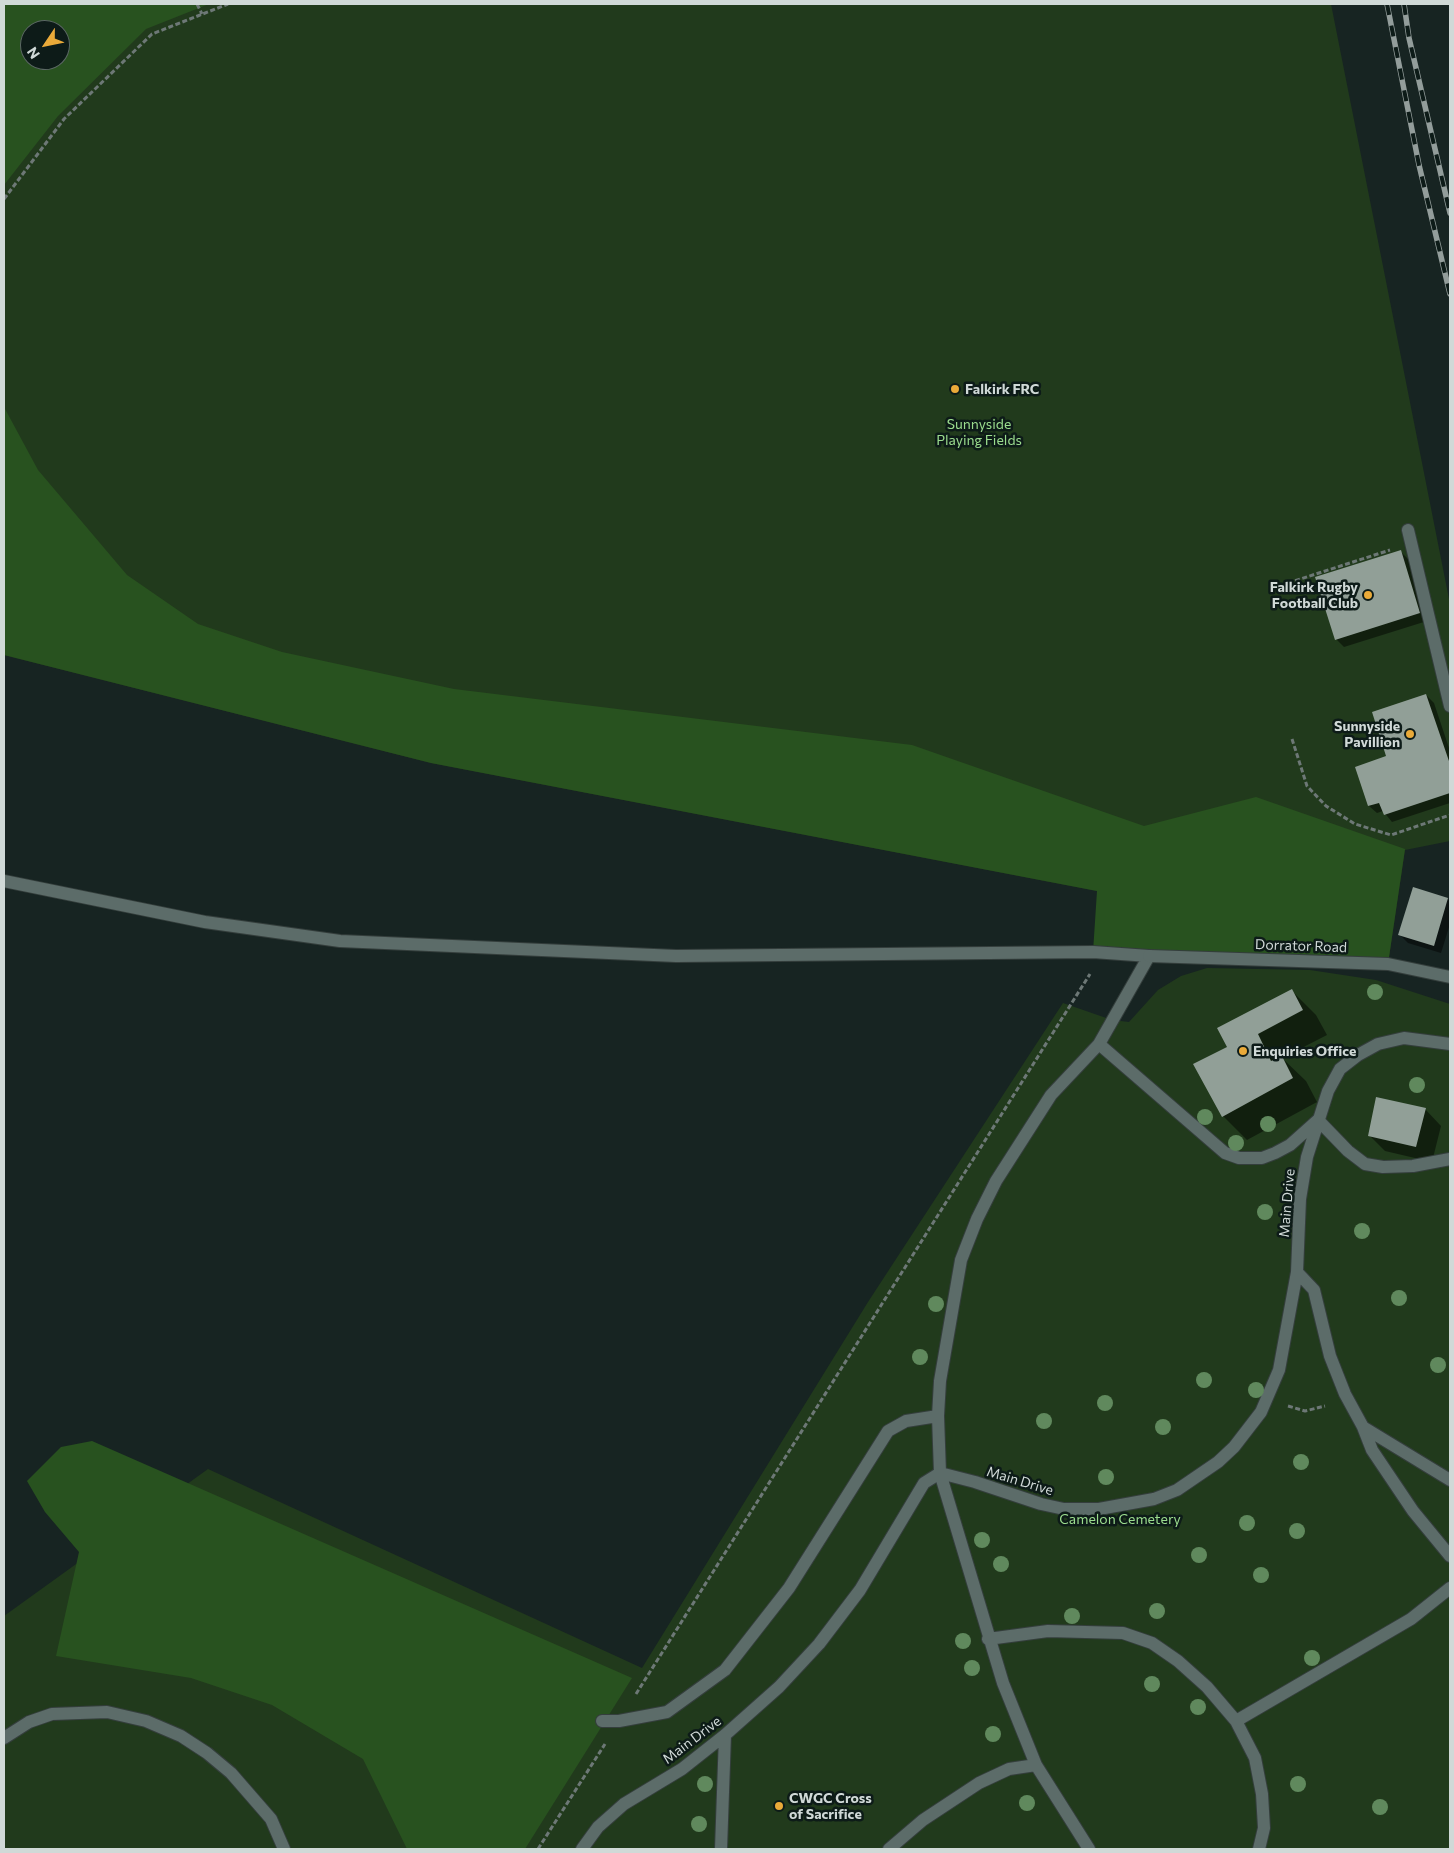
<!DOCTYPE html>
<style>
body{margin:0}
#map{position:relative;width:1454px;height:1853px;overflow:hidden;background:#172422;font-family:Commissioner,sans-serif}
canvas{display:block}
.frame{position:absolute;inset:0;border:5px solid #d0d9d7;pointer-events:none}
.north{position:absolute;left:20px;top:20px;width:50px;height:50px;box-sizing:border-box;background:#0d1b18;border:1px solid #5b6764;border-radius:50%;rotate:236deg;font-size:14px;font-weight:700;line-height:20px;text-align:center;color:#d0d9d7}
.north::after{content:'';display:block;margin:auto;width:18px;height:22px;background:#eaaa39;clip-path:polygon(50% 0,100% 100%,50% 72%,0 100%)}
</style>
<div id="map">
<canvas width="1454" height="1853"></canvas>
<div class="frame"></div>
<div class="north">N</div>
</div>
<script>
const g = document.querySelector('canvas').getContext('2d');
g.lineJoin = 'round';
function paint(path, color) { g.fillStyle = color; g.fill(path, 'evenodd'); }
const shape = rows => new Path2D(rows.map(r => 'M' + r).join(''));
function stroke(path, color, width, dash) { g.strokeStyle = color; g.lineWidth = width; g.lineCap = dash ? 'butt' : 'round'; g.setLineDash(dash || []); g.stroke(path); }
function label(font, color, halo, rows, align = 'center') {
  g.font = font + ' Commissioner,sans-serif'; g.lineWidth = 5; g.setLineDash([]); g.textBaseline = 'middle'; g.strokeStyle = halo; g.fillStyle = color; for (const [text, x, y, turn = 0] of rows) {
    g.save(); g.translate(x, y); g.rotate((+turn || 0) * Math.PI / 180); g.textAlign = isNaN(turn) ? turn : align; if (halo) g.strokeText(text, 0, 0); g.fillText(text, 0, 0); g.restore();
  }
}
paint(shape([
 [4,4,1331,4,1450,604,1450,841,1405,850,1388,964,1097,891,431,763,4,655],
 [30,30,60,30,60,60,30,60],
 [1207,968,1310,970,1376,980,1450,1004,1450,1849,4,1849,4,1616,208,1469,642,1668,868,1302,1063,1003,1112,1020,1129,1022,1158,990,1181,976]
]), '#213a1c');
paint(shape([
 [4,4,209,4,146,29,58,116,4,185],
 [30,30,60,30,60,60,30,60],
 [4,407,38,470,127,575,198,624,282,652,454,689,912,745,1144,826,1256,797,1405,849,1388,964,1093,952,1097,891,431,763,4,655],
 [92,1441,632,1678,525,1849,407,1849,363,1759,272,1705,191,1678,56,1656,79,1552,45,1512,27,1481,61,1447]
]), '#28521f');
paint(shape([
 [1400,551,1408,559,1427,621,1344,647,1336,639],
 [1426,695,1434,703,1450,751,1450,803,1392,822,1383,811,1377,813,1369,806,1388,757],
 [1448,899,1450,901,1450,924,1441,953,1408,943,1400,935],
 [1292,991,1316,1015,1327,1035,1282,1058,1306,1081,1317,1102,1247,1140,1223,1116,1228,1048],
 [1425,1109,1441,1126,1432,1162,1385,1151,1369,1135]
]), '#0007');
paint(shape([
 [1401,550,1420,613,1335,640,1315,577],
 [1426,694,1450,764,1450,793,1384,815,1379,803,1368,806,1355,767,1386,756,1372,712],
 [1413,887,1448,898,1434,946,1398,935],
 [1292,989,1303,1010,1258,1034,1271,1061,1282,1056,1293,1078,1222,1117,1193,1064,1227,1047,1217,1028],
 [1376,1097,1426,1108,1416,1147,1368,1136]
]), '#919f97');
const lane = shape([
 [1408,530,1450,706],
 [4,881,205,922,340,941,676,956,1093,952,1149,956,1099,1044,1051,1095,996,1181,977,1219,961,1260,940,1381,938,1416,940,1473,1003,1683,1036,1765,1089,1849],
 [1099,1044,1225,1153,1239,1158,1262,1158,1275,1153,1290,1145,1318,1120,1348,1151,1365,1164,1383,1167,1413,1166,1450,1159],
 [1297,1272,1314,1290,1330,1356,1345,1394,1363,1427,1450,1480],
 [1363,1427,1372,1450,1413,1511,1450,1556],
 [988,1639,1048,1631,1123,1633,1152,1643,1178,1661,1207,1687,1236,1721,1255,1758,1262,1794,1264,1828,1259,1849],
 [602,1721,619,1721,667,1712,725,1670,789,1588,888,1431,906,1421,938,1416],
 [1236,1721,1411,1619,1450,1588],
 [4,1738,29,1722,52,1714,107,1712,146,1721,181,1736,207,1753,231,1773,271,1819,284,1849],
 [582,1849,598,1827,624,1804,682,1769,725,1735,779,1687,819,1644,860,1590,924,1483,940,1473,975,1482,1041,1504,1064,1509,1099,1509,1154,1499,1177,1490,1218,1462,1234,1447,1261,1412,1279,1370,1297,1272,1300,1199,1307,1157,1328,1091,1340,1069,1358,1055,1378,1044,1404,1038,1450,1044],
 [721,1849,725,1735],
 [889,1849,923,1820,979,1783,1009,1769,1036,1765]
]);
const street = shape([
 [1149,956,1388,964,1450,977]
]);
stroke(lane, '#343e3c', 14);
stroke(street, '#343e3c', 14);
stroke(shape([
 [197,4,202,14],
 [4,199,64,119,152,34,228,4],
 [1288,583,1390,550],
 [1292,739,1307,786,1326,806,1355,824,1391,835,1450,815],
 [1288,1406,1305,1411,1325,1406],
 [636,1694,1090,974],
 [538,1849,605,1744]
]), '#6d7876', 3, [5, 2.5]);
stroke(lane, '#5c6c69', 12);
stroke(street, '#5c6c69', 12);
const rail = shape([
 [1387,4,1419,165,1450,294],
 [1404,4,1409,38,1450,213]
]);
stroke(rail, '#939d9b', 5.5);
stroke(rail, '#0d1b18', 4, [11]);
g.fillStyle = '#60895d';
for (const [x, y] of [
 [1375,992],
 [1417,1085],
 [1205,1117],
 [1268,1124],
 [1236,1143],
 [1265,1212],
 [1362,1231],
 [1399,1298],
 [936,1304],
 [920,1357],
 [1438,1365],
 [1204,1380],
 [1256,1390],
 [1105,1403],
 [1044,1421],
 [1163,1427],
 [1301,1462],
 [1106,1477],
 [1247,1523],
 [1297,1531],
 [982,1540],
 [1199,1555],
 [1001,1564],
 [1261,1575],
 [1157,1611],
 [1072,1616],
 [963,1641],
 [1312,1658],
 [972,1668],
 [1152,1684],
 [1198,1707],
 [993,1734],
 [705,1784],
 [1298,1784],
 [1027,1803],
 [1380,1807],
 [699,1824]
]) { g.beginPath(); g.arc(x, y, 8, 0, 2 * Math.PI); g.fill(); }
for (const [x, y, r, color] of [
 [955,389,5,"#eaaa39"],
 [1368,595,5,"#eaaa39"],
 [1410,734,5,"#eaaa39"],
 [1243,1051,5,"#eaaa39"],
 [779,1806,5,"#eaaa39"]
]) { const dot = new Path2D(); dot.arc(x, y, r, 0, 2 * Math.PI); g.fillStyle = color; g.fill(dot); stroke(dot, '#0d1b18', 2); }
label('bold 14px', '#d0d9d7', '#0d1b18', [
 ["Falkirk FRC",965,389],
 ["Falkirk Rugby",1358,587,"right"],
 ["Football Club",1358,603,"right"],
 ["Sunnyside",1400,726,"right"],
 ["Pavillion",1400,742,"right"],
 ["Enquiries Office",1253,1051],
 ["CWGC Cross",789,1798],
 ["of Sacrifice",789,1814]
], 'left');
label('14px', '#9bdc8e', '#0d1b18', [
 ["Sunnyside",979,424],
 ["Playing Fields",979,440],
 ["Camelon Cemetery",1120,1519]
]);
label('14px', '#d0d9d7', '#0d1b18', [
 ["Dorrator Road",1301,946,2],
 ["Main Drive",1287,1203,-85],
 ["Main Drive",1020,1481,17],
 ["Main Drive",692,1740,-37]
]);
</script>
